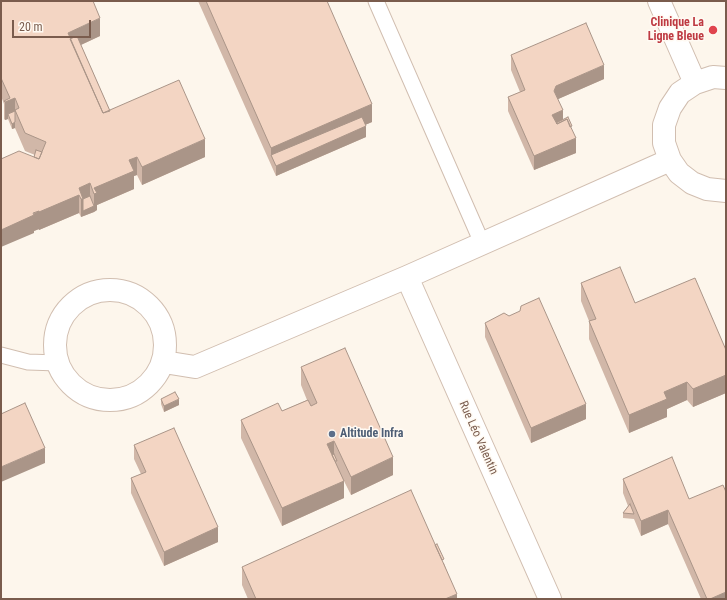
<!DOCTYPE html>
<meta charset="utf-8">
<style>
body{margin:0}
#map{position:relative;width:727px;height:600px;overflow:hidden;background:#fdf6ec;font-family:"Roboto Condensed",sans-serif}
canvas{display:block}
.frame{position:absolute;inset:0;border:2px solid #7a5c4d;pointer-events:none}
.scale{position:absolute;left:12px;top:20px;width:79px;height:18px;box-sizing:border-box;border:2px solid #7a5c4d;border-top:0;padding-left:5px;font-size:12px;line-height:14px;white-space:nowrap;color:#7a5c4d;-webkit-text-stroke:3px #fffaf3;paint-order:stroke}
</style>
<div id="map">
<canvas width="727" height="600"></canvas>
<div class="frame"></div>
<div class="scale">20 m</div>
</div>
<script>
const g = document.querySelector('canvas').getContext('2d');
g.lineJoin = 'round';
const shape = rows => new Path2D(rows.map(r => 'M' + r).join(''));
function stroke(path, color, width, dash) { g.strokeStyle = color; g.lineWidth = width; g.lineCap = dash ? 'butt' : 'round'; g.setLineDash(dash || []); g.stroke(path); }
function paint(path, color) { g.fillStyle = color; g.fill(path, 'evenodd'); }
function label(font, color, halo, rows, align = 'center') {
  g.font = font + ' "Roboto Condensed",sans-serif'; g.lineWidth = 3; g.setLineDash([]); g.textBaseline = 'middle'; g.strokeStyle = halo; g.fillStyle = color; for (const [text, x, y, turn = 0] of rows) {
    g.save(); g.translate(x, y); g.rotate((+turn || 0) * Math.PI / 180); g.textAlign = isNaN(turn) ? turn : align; if (halo) g.strokeText(text, 0, 0); g.fillText(text, 0, 0); g.restore();
  }
}
const lane = shape([
 [376,1,482,243],
 [1,355,28,362,58,363]
]);
const street = shape([
 [659,1,695,83],
 [726,78,713,77,695,83,680,93,670,108,664,125,664,143,670,160,679,173,692,183,707,189,726,191],
 [407,277,550,599],
 '55 345a55 55 0 1 1 110 0a55 55 0 1 1-110 0Z',
 [164,362,195,367,407,277,670,160]
]);
stroke(lane, '#d1beb0', 17);
stroke(street, '#d1beb0', 24);
stroke(lane, '#fff', 15);
stroke(street, '#fff', 22);
paint(shape([
 [1,1,100,36,81,45,110,111,205,157,142,185,137,175,134,176,134,189,97,205,97,210,94,212,81,217,79,213,39,230,39,229,34,231,34,233,34,157,35,155,25,151,15,128,12,129,8,119,5,120,4,119,4,104,1,96],
 [198,1,327,1,372,122,365,125,366,137,276,176],
 [511,55,604,79,558,99,563,119,572,131,576,153,534,170,508,111,508,97,520,92,511,70],
 [581,283,635,303,726,350,726,393,693,407,687,400,667,409,667,417,629,433,589,339,589,321,581,301],
 [485,323,586,419,531,443,485,337],
 [301,367,393,475,351,495,344,481,344,498,282,526,241,438,241,420,282,411,307,400,301,385],
 [161,399,179,405,164,412,161,404],
 [134,445,218,542,164,566,131,493,131,478,141,474,134,459],
 [672,457,726,599,701,599,668,524,641,536,634,519,623,518,623,513,628,506,623,493,623,479],
 [444,563,457,599,248,599,242,585,242,567]
]), '#d1b7a8');
paint(shape([
 [100,18,100,36,72,49,68,33],
 [604,65,604,79,556,100,554,91,556,86],
 [15,98,15,116,8,114,8,119,5,120,5,102],
 [372,104,372,122,275,164,271,155,271,148],
 [563,110,563,124,554,129,552,115],
 [15,122,15,128,12,129,12,124],
 [366,126,366,137,276,176,276,166],
 [576,138,576,153,534,170,534,156],
 [205,139,205,157,142,185,142,167],
 [137,157,137,175,134,176,134,189,97,205,97,210,94,212,94,188,129,160],
 [90,183,90,201,94,206,94,212,81,217,81,199,79,195,79,213,39,230,39,212,79,188],
 [39,211,39,229,34,231,34,233,1,247,1,230],
 [726,375,726,393,693,407,693,389],
 [687,382,687,400,667,409,667,417,629,433,629,415,664,392],
 [179,399,179,405,164,412,164,406],
 [586,404,586,419,531,443,531,428],
 [334,441,334,459,327,444],
 [45,448,45,463,1,482,1,467],
 [393,457,393,475,351,495,351,477],
 [344,481,344,498,282,526,282,508],
 [668,510,668,524,641,536,641,521],
 [218,527,218,542,164,566,164,552],
 [726,592,726,599,710,599],
 [457,594,457,599,445,599]
]), '#aa9588');
const building = shape([
 [1,1,93,1,100,18,68,33,103,113,179,80,205,139,142,167,137,157,129,160,134,171,94,188,97,193,94,194,90,183,79,188,83,199,81,199,79,195,39,212,39,211,33,213,34,215,1,230,1,159,19,151,39,159,46,142,25,133,15,110,19,108,15,98,5,102,4,101,10,98,1,78,1,1],
 [206,1,327,1,372,104,271,148,206,1],
 [586,23,604,65,556,86,554,91,563,110,552,115,557,124,567,119,576,138,534,156,508,97,525,90,511,55,586,23],
 [77,36,110,111,103,113,70,39,77,36],
 [15,111,15,122,12,124,8,114,15,111],
 [362,117,366,126,276,166,271,155,362,117],
 [568,117,572,126,570,127,567,119,557,124,556,123,568,117],
 [36,150,42,152,39,159,34,157,36,150],
 [90,196,94,206,83,211,83,199,90,196],
 [620,267,635,303,695,278,726,350,726,375,693,389,687,382,664,392,667,399,629,415,589,321,596,319,581,283,620,267],
 [539,298,586,404,531,428,485,323,504,313,509,316,520,311,521,306,539,298],
 [345,348,393,457,351,477,334,441,327,444,344,481,282,508,241,420,278,403,282,411,308,400,311,406,317,403,301,367,345,348],
 [175,392,179,399,164,406,161,399,175,392],
 [25,403,45,448,1,467,1,414,25,403],
 [174,428,218,527,164,552,131,478,146,472,134,445,174,428],
 [334,454,337,461,335,461,332,455,334,454],
 [672,457,689,499,723,485,726,492,726,592,710,599,707,599,668,510,641,521,623,479,672,457],
 [411,490,457,594,445,599,256,599,242,567,411,490],
 [630,504,634,514,623,513,630,504],
 [437,544,444,559,442,560,435,545,437,544]
]);
paint(building, '#f3d5c3');
stroke(building, '#aa9588', 1);
for (const [x, y, r, color] of [
 [713,30,5,"#e0444e"],
 [332,434,4,"#5c6f8a"]
]) { const dot = new Path2D(); dot.arc(x, y, r, 0, 2 * Math.PI); g.fillStyle = color; g.fill(dot); stroke(dot, '#fffaf3', 1.5); }
label('bold 12px', '#be3a42', '#fffaf3', [
 ["Clinique La",704,23],
 ["Ligne Bleue",704,37]
], 'right');
label('bold 12px', '#4e5e75', '#fffaf3', [
 ["Altitude Infra",340,434]
], 'left');
label('12px', '#7a5c4d', '#fffaf3', [
 ["Rue Léo Valentin",478,438,66]
]);
</script>
